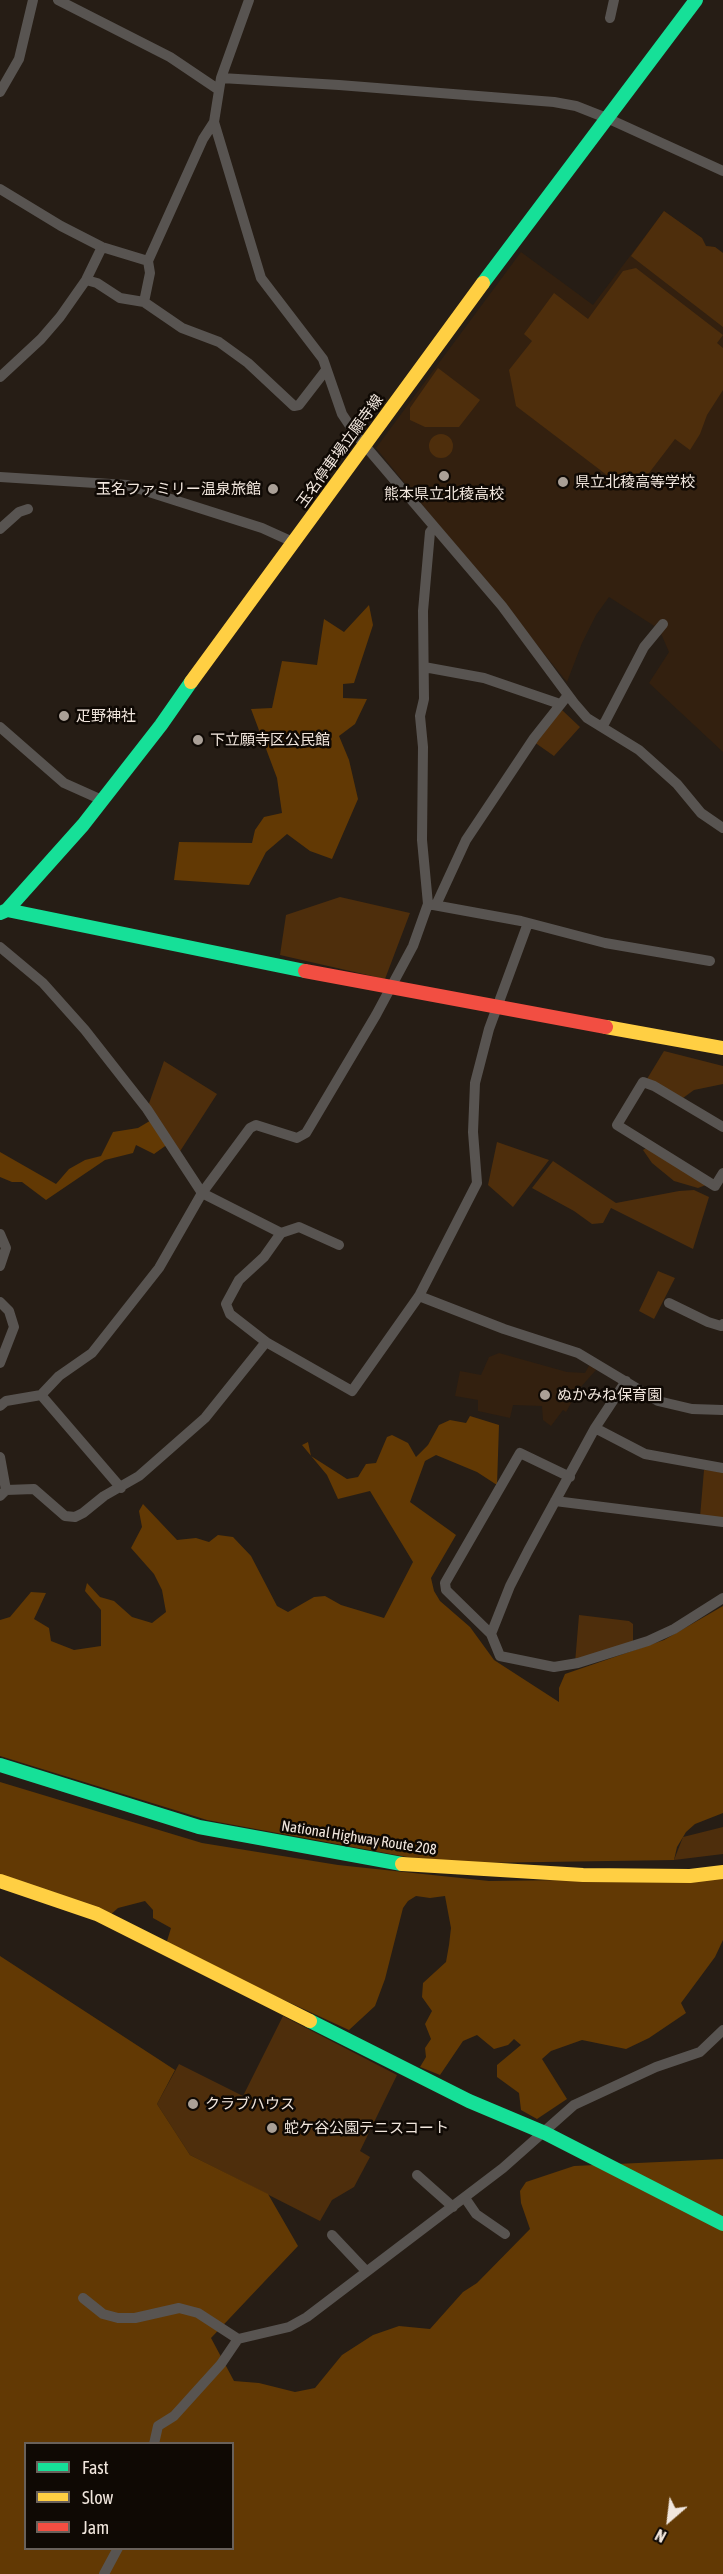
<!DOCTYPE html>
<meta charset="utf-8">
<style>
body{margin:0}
#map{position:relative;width:723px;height:2574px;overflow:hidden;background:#261d15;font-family:"Asap Condensed",sans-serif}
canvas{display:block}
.legend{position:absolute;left:24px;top:2442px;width:210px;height:108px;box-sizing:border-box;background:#0f0904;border:2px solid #69615b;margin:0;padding:8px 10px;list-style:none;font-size:18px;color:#f1e6dd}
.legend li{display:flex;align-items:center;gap:12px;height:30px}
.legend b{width:30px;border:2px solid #69615b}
.north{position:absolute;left:639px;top:2490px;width:60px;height:60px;-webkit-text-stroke:4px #0f0904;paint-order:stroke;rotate:208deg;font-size:16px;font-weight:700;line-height:24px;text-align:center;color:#f1e6dd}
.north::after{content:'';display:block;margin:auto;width:21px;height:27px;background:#f1e6dd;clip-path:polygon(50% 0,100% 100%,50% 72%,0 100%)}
</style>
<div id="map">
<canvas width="723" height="2574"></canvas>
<ul class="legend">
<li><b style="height:8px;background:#16e098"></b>Fast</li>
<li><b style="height:8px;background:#ffcf43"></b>Slow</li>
<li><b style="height:8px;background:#f24e42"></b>Jam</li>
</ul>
<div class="north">N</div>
</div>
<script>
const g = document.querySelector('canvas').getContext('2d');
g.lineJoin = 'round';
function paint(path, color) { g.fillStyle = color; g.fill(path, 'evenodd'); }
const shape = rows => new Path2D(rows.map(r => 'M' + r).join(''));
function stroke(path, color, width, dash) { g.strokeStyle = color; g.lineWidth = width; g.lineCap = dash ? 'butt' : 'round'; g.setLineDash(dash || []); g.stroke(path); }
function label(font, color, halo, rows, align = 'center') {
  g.font = font + ' "Asap Condensed","Noto Sans JP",sans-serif'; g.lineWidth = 5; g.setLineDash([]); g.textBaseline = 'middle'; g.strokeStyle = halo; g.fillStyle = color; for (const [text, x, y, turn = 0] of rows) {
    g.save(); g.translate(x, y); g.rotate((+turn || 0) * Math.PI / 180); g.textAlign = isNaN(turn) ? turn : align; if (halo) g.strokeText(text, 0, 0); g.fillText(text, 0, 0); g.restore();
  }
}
paint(shape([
 [664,211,702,238,706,246,715,247,723,253,723,752,649,683,669,652,659,629,609,597,596,615,582,643,567,682,376,448,521,252,593,305],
 [499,1353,567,1372,585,1373,591,1362,596,1370,579,1389,566,1412,563,1410,551,1426,543,1420,542,1406,513,1405,510,1418,478,1411,478,1400,455,1396,460,1371,481,1375,489,1357]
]), '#33200f');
paint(shape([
 [664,211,702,238,706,246,715,247,723,253,723,327,631,256],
 [636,268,723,335,717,343,723,348,723,390,707,415,700,434,690,450,675,439,636,490,620,477,616,482,516,406,509,370,532,341,524,334,554,293,588,319,623,271],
 [438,368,480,400,459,427,425,427,410,420,410,408],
 '429 446a12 12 0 1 1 24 0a12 12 0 1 1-24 0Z',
 [562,710,580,727,554,756,534,742],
 [340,897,410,913,385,979,280,955,286,915],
 [664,1051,723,1066,723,1084,694,1090,683,1098,647,1079],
 [164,1061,217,1094,177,1156,147,1109],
 [497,1142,549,1160,513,1207,488,1185],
 [646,1148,706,1185,698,1188,674,1181,652,1163,643,1150],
 [553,1161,616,1203,679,1191,694,1190,709,1197,693,1249,611,1208,603,1223,592,1224,574,1211,532,1188],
 [658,1271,675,1278,654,1319,639,1311],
 [704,1470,723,1471,723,1521,700,1517],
 [579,1615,629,1621,633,1624,633,1643,575,1663],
 [723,1827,723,1854,674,1860,683,1837],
 [283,2016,397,2075,360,2151,370,2157,354,2187,332,2200,320,2221,190,2155,157,2104,179,2064,243,2096]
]), '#4e2e0c');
paint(shape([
 [369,605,373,625,354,683,343,684,343,698,367,699,355,724,339,736,349,760,358,799,332,859,310,851,287,834,266,852,249,885,174,880,179,842,252,843,255,830,264,817,282,813,277,778,251,709,272,708,282,661,317,665,324,619,344,632],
 [153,1119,168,1144,154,1154,136,1145,133,1153,105,1160,46,1200,22,1182,12,1182,0,1177,0,1152,56,1184,69,1169,85,1160,101,1156,113,1132,138,1128],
 [470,1416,499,1425,497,1485,477,1472,436,1455,425,1461,410,1502,456,1535,431,1578,434,1591,440,1601,470,1627,494,1660,559,1702,559,1688,565,1674,664,1640,723,1606,723,1813,695,1824,686,1832,677,1847,674,1860,478,1863,407,1857,207,1820,0,1756,0,1620,10,1617,31,1592,46,1593,34,1619,49,1628,51,1641,74,1650,101,1646,101,1610,85,1591,87,1583,100,1597,114,1601,132,1617,152,1623,166,1612,162,1590,154,1574,131,1548,142,1527,139,1511,143,1504,177,1540,196,1538,209,1542,218,1535,233,1537,251,1556,277,1606,288,1612,314,1597,325,1596,341,1605,384,1618,413,1562,370,1491,338,1499,327,1475,302,1445,308,1442,311,1456,347,1479,358,1477,366,1464,376,1463,387,1437,392,1435,408,1443,416,1457,428,1445,439,1425,450,1420,466,1423],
 [0,1782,202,1843,338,1865,489,1881,723,1878,723,1940,715,1957,681,2003,686,2013,649,2038,626,2049,582,2040,551,2051,542,2059,567,2099,537,2119,521,2110,519,2093,497,2077,497,2065,521,2045,514,2039,508,2045,494,2049,477,2035,463,2041,440,2075,420,2067,426,2057,425,2048,431,2039,425,2024,432,2011,422,1997,423,1983,446,1962,449,1945,451,1928,445,1896,430,1898,416,1896,408,1901,403,1908,385,1979,375,2006,349,2030,169,1947,167,1941,171,1928,153,1918,153,1910,145,1901,118,1908,109,1916,0,1876],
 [0,1956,175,2070,157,2104,190,2155,268,2194,298,2246,211,2338,234,2381,259,2383,295,2392,315,2388,342,2355,373,2335,399,2326,430,2329,463,2292,477,2283,530,2229,521,2203,520,2191,526,2182,574,2166,723,2159,723,2574,0,2574],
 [26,2444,232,2444,232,2548,26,2548]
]), '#623904');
stroke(shape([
 [58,0,170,57,219,90],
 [249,0,221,78,214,122,261,278,323,359,342,414,356,435,502,606,574,703,587,718,639,750,677,784,701,813,723,828],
 [610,18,614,0],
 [221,78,339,85,554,102,576,106,609,119,723,171],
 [0,92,19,59,33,0],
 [214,122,203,139,148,261,150,273,144,302,182,328,219,342,248,363,294,406,299,405,326,370],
 [0,189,61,226,102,247,148,261],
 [86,280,97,283,120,298,144,302],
 [0,377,41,339,60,317,86,280,102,247],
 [0,477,127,485,262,528,293,542],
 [0,529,19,512,28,509],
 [424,667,484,678,560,704],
 [601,726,605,722,644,647,663,624],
 [0,727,64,783,102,800],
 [428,904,521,921,605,943,710,961],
 [436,905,466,840,534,738,568,695],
 [0,947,43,983,85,1030,147,1109,202,1193,281,1233,299,1227,339,1245],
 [723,1127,654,1086,643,1082,617,1125,715,1186,723,1173],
 [0,1234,6,1248,0,1266],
 [419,1296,504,1329,578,1353,658,1401,692,1409,723,1410],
 [0,1302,9,1311,14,1327,0,1363],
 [669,1303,708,1322,721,1326,723,1324],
 [266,1342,230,1314,226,1304,239,1280,264,1257,281,1233],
 [41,1395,121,1488],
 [0,1406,6,1401,41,1395,59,1376,92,1353,159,1268,202,1193,250,1128,256,1125,297,1138,306,1133,376,1015,413,946,428,904,422,840,423,747,420,716,424,699,423,611,430,532,434,527],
 [595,1428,645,1454,723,1468],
 [0,1457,6,1490],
 [570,1477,520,1453,445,1583,446,1590,491,1634,500,1656,554,1667,578,1663,648,1641,674,1629,723,1598],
 [0,1496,6,1490,34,1489,65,1516,75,1517,83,1513,104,1496,139,1476,205,1418,266,1342,352,1391,419,1296,477,1183,473,1132,475,1083,489,1029,528,923],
 [555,1501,723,1522],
 [491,1634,510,1586,528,1551,595,1428,626,1381],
 [417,2175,453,2207],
 [465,2198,476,2214,505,2234],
 [332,2235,366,2271],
 [83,2298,103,2314,118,2318,135,2318,179,2308,198,2313,238,2339],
 [154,2444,158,2426,174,2416,221,2364,238,2339,289,2327,307,2317,503,2168,574,2105,656,2067,700,2052,723,2030],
 [104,2574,118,2548]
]), '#585451', 10);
stroke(shape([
 [483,283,696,0],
 [7,910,305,971],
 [0,913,7,910,83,825,161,725,191,682],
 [0,1765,199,1827,402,1864],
 [310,2021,469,2101,545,2133,723,2224]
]), '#16e098', 14);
stroke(shape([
 [191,682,483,283],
 [606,1027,723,1048],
 [402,1864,583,1875,690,1876,723,1872],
 [0,1881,97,1914,310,2021]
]), '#ffcf43', 14);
stroke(shape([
 [305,971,606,1027]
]), '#f24e42', 14);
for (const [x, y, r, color] of [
 [444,476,6,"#aaa097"],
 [563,482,6,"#aaa097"],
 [273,489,6,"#aaa097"],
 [64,716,6,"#aaa097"],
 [198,740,6,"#aaa097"],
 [545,1395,6,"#aaa097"],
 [193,2104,6,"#aaa097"],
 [272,2128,6,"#aaa097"]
]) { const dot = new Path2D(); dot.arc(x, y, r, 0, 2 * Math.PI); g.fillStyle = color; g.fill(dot); stroke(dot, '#0f0904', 2); }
label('15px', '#f1e6dd', '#0f0904', [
 ["玉名停車場立願寺線",340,451,-54],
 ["National Highway Route 208",359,1838,9]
]);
label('15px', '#f1e6dd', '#0f0904', [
 ["県立北稜高等学校",575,482],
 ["玉名ファミリー温泉旅館",261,489,"right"],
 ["熊本県立北稜高校",444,494,"center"],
 ["疋野神社",76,716],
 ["下立願寺区公民館",210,740],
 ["ぬかみね保育園",557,1395],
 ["クラブハウス",205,2104],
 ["蛇ケ谷公園テニスコート",284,2128]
], 'left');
</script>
